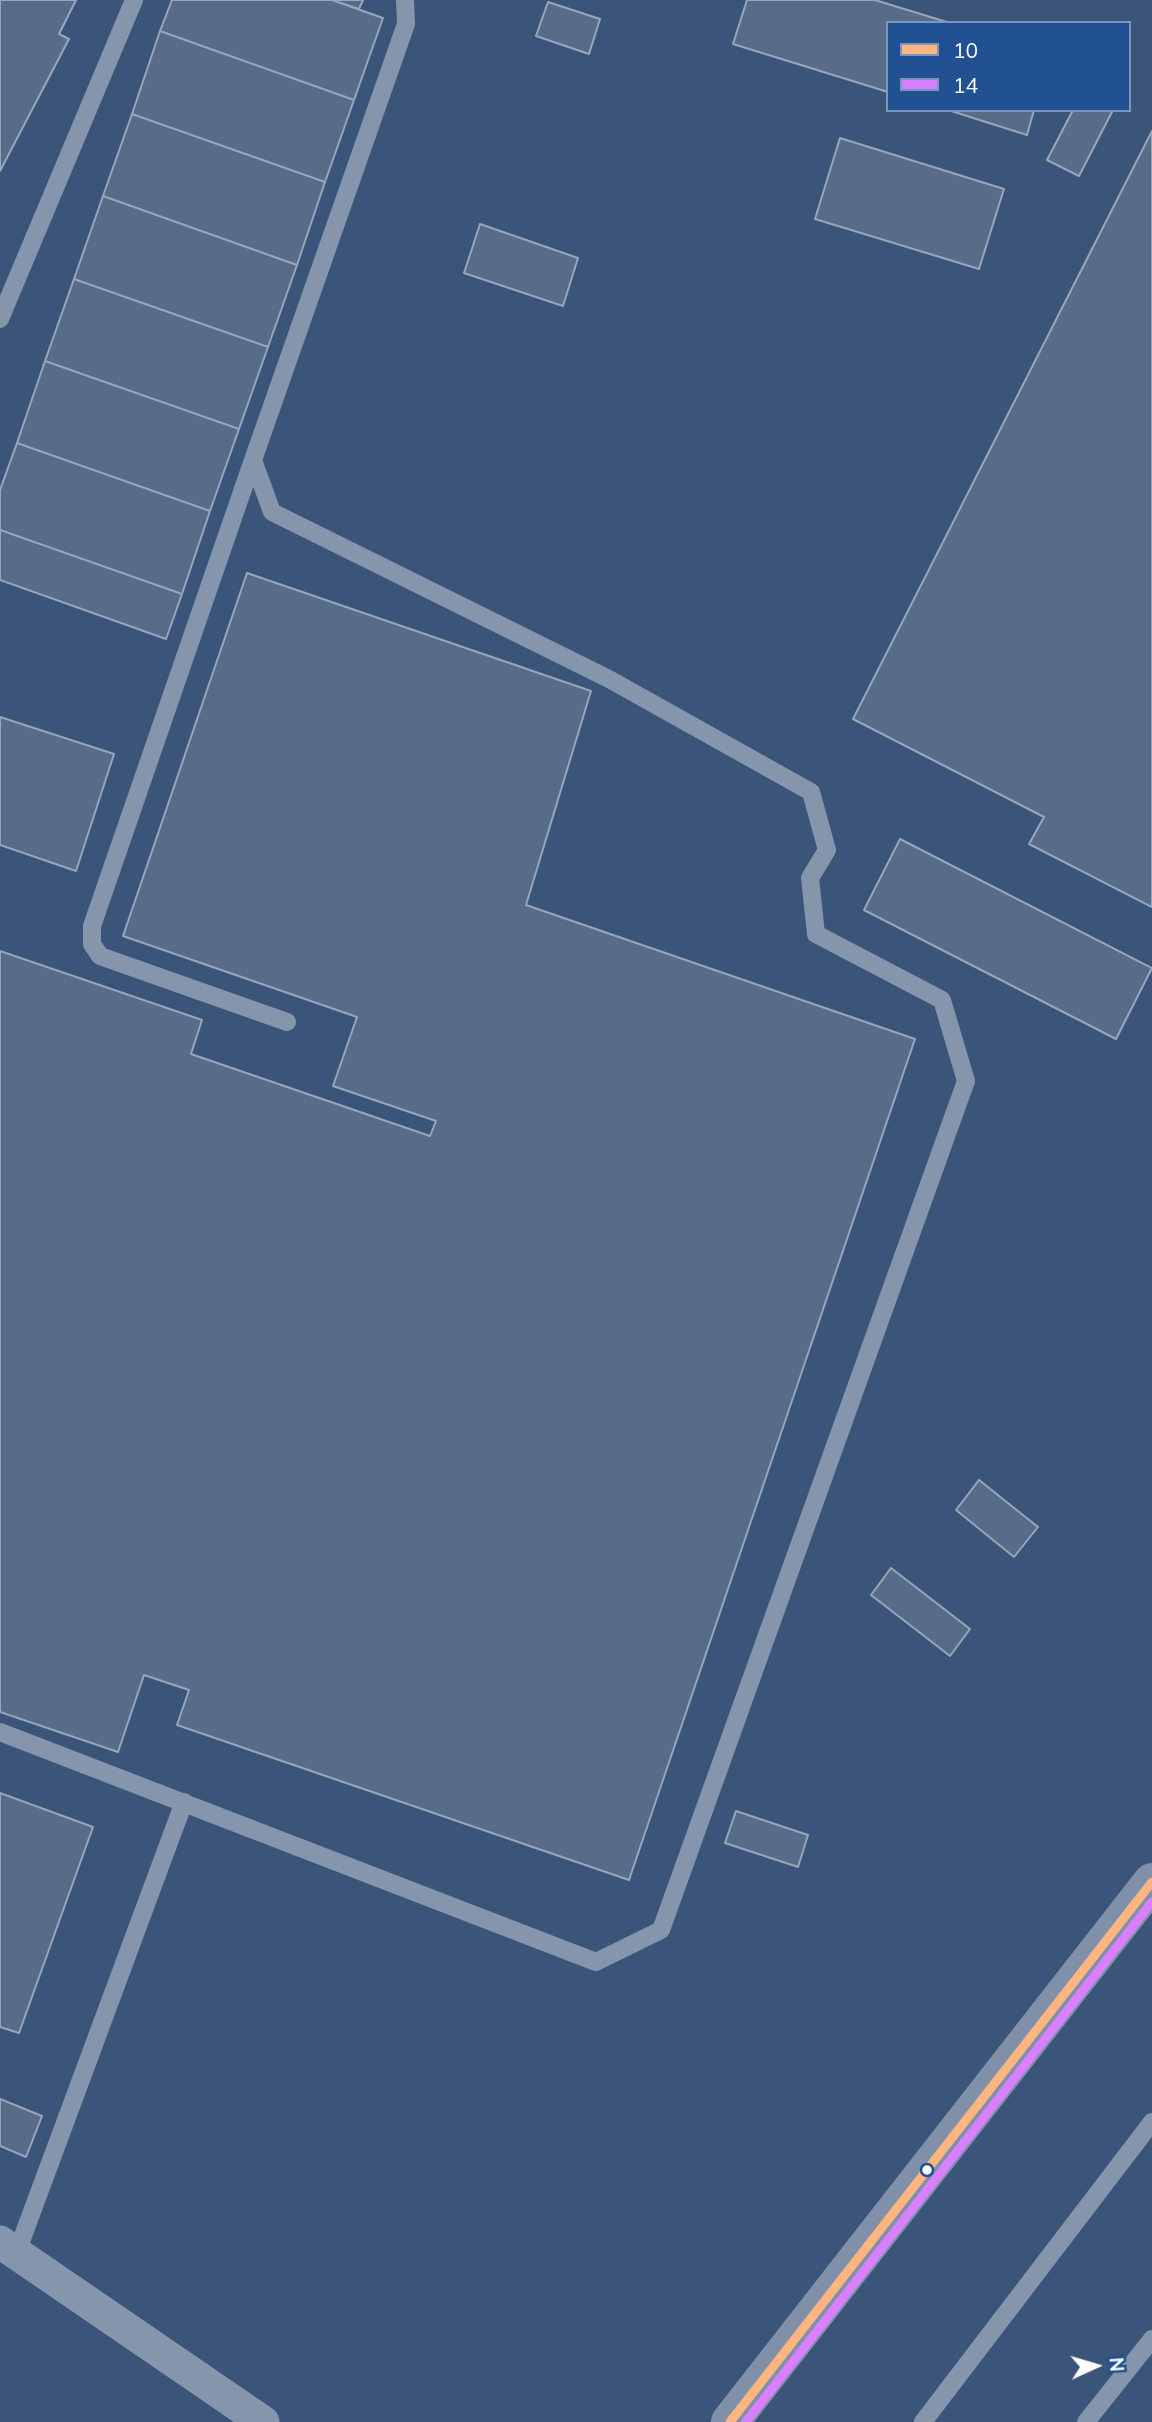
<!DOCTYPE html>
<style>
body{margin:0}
#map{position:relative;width:1152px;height:2422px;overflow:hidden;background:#3b5479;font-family:Mulish,sans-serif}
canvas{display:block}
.legend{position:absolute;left:886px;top:21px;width:245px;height:91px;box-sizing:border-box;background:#215093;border:2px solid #7a96be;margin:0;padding:9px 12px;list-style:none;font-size:21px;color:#fff}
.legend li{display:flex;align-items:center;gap:14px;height:35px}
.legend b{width:35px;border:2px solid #7a96be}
.north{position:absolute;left:1061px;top:2331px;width:70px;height:70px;-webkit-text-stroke:5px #215093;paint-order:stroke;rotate:86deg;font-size:19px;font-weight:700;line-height:28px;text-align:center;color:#fff}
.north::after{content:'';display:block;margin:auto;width:24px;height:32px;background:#fff;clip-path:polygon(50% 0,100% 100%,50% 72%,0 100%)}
</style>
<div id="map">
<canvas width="1152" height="2422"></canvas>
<ul class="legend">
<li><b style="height:9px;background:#ffb580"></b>10</li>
<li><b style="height:9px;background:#d880ff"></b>14</li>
</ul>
<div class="north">N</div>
</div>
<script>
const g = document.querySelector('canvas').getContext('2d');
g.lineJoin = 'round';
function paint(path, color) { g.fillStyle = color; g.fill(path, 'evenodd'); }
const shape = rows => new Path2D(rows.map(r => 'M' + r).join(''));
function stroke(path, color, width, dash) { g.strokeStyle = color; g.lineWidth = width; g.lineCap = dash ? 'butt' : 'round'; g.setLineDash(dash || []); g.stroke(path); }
const building = shape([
 [0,0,76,0,59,34,69,39,0,171,0,0],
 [172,0,332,0,383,18,354,100,160,31,172,0],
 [332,0,363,0,359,9,332,0],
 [747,0,875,0,950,23,888,23,888,92,733,44,747,0],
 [548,2,600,19,589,54,536,36,548,2],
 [160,31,354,100,325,182,132,114,160,31],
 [948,110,1034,110,1027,135,948,110],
 [1073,110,1113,110,1079,176,1047,160,1073,110],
 [132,114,325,182,297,265,103,196,132,114],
 [1152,131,1152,907,1029,844,1044,817,853,719,1152,131],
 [840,138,1004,189,979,269,815,219,840,138],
 [103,196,297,265,268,347,74,279,103,196],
 [480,224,578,258,563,306,464,273,480,224],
 [74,279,268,347,239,429,45,361,74,279],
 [45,361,239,429,210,511,17,443,45,361],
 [17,443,210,511,182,594,0,530,0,490,17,443],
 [0,530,182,594,166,639,0,580,0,530],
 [247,573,591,691,526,905,915,1039,629,1880,177,1725,189,1690,144,1675,118,1752,0,1712,0,951,202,1020,191,1054,430,1136,436,1121,333,1086,357,1017,123,936,247,573],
 [0,717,114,754,76,871,0,845,0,717],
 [900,839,1152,968,1116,1039,864,910,900,839],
 [979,1480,1038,1527,1014,1557,956,1510,979,1480],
 [891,1568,970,1629,950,1656,871,1595,891,1568],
 [0,1793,93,1827,19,2033,0,2027,0,1793],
 [736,1811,808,1835,798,1867,725,1843,736,1811],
 [0,2099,42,2116,26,2157,0,2146,0,2099]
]);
paint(building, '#576c89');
stroke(building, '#98a6ba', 2);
stroke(shape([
 [0,319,134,0],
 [253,460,92,926,92,944,100,956,287,1022],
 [0,1732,596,1962,661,1930,966,1081,942,1000,816,934,810,878,827,850,811,792,609,679,272,512,253,460,406,24,405,0],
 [17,2252,184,1802],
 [923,2422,1152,2122],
 [1086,2422,1152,2339]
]), '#8495ac', 18);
stroke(shape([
 [0,2242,263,2422]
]), '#8495ac', 33);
stroke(shape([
 [730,2422,1152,1882]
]), '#7f90a8', 38);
stroke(shape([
 [730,2422,1152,1882]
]), '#ffb580', 9);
stroke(shape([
 [746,2422,1152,1902]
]), '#d880ff', 9);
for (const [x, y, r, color] of [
 [927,2170,6,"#fff"]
]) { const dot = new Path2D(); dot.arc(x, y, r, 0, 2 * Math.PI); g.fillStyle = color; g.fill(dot); stroke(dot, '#215093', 2.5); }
</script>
